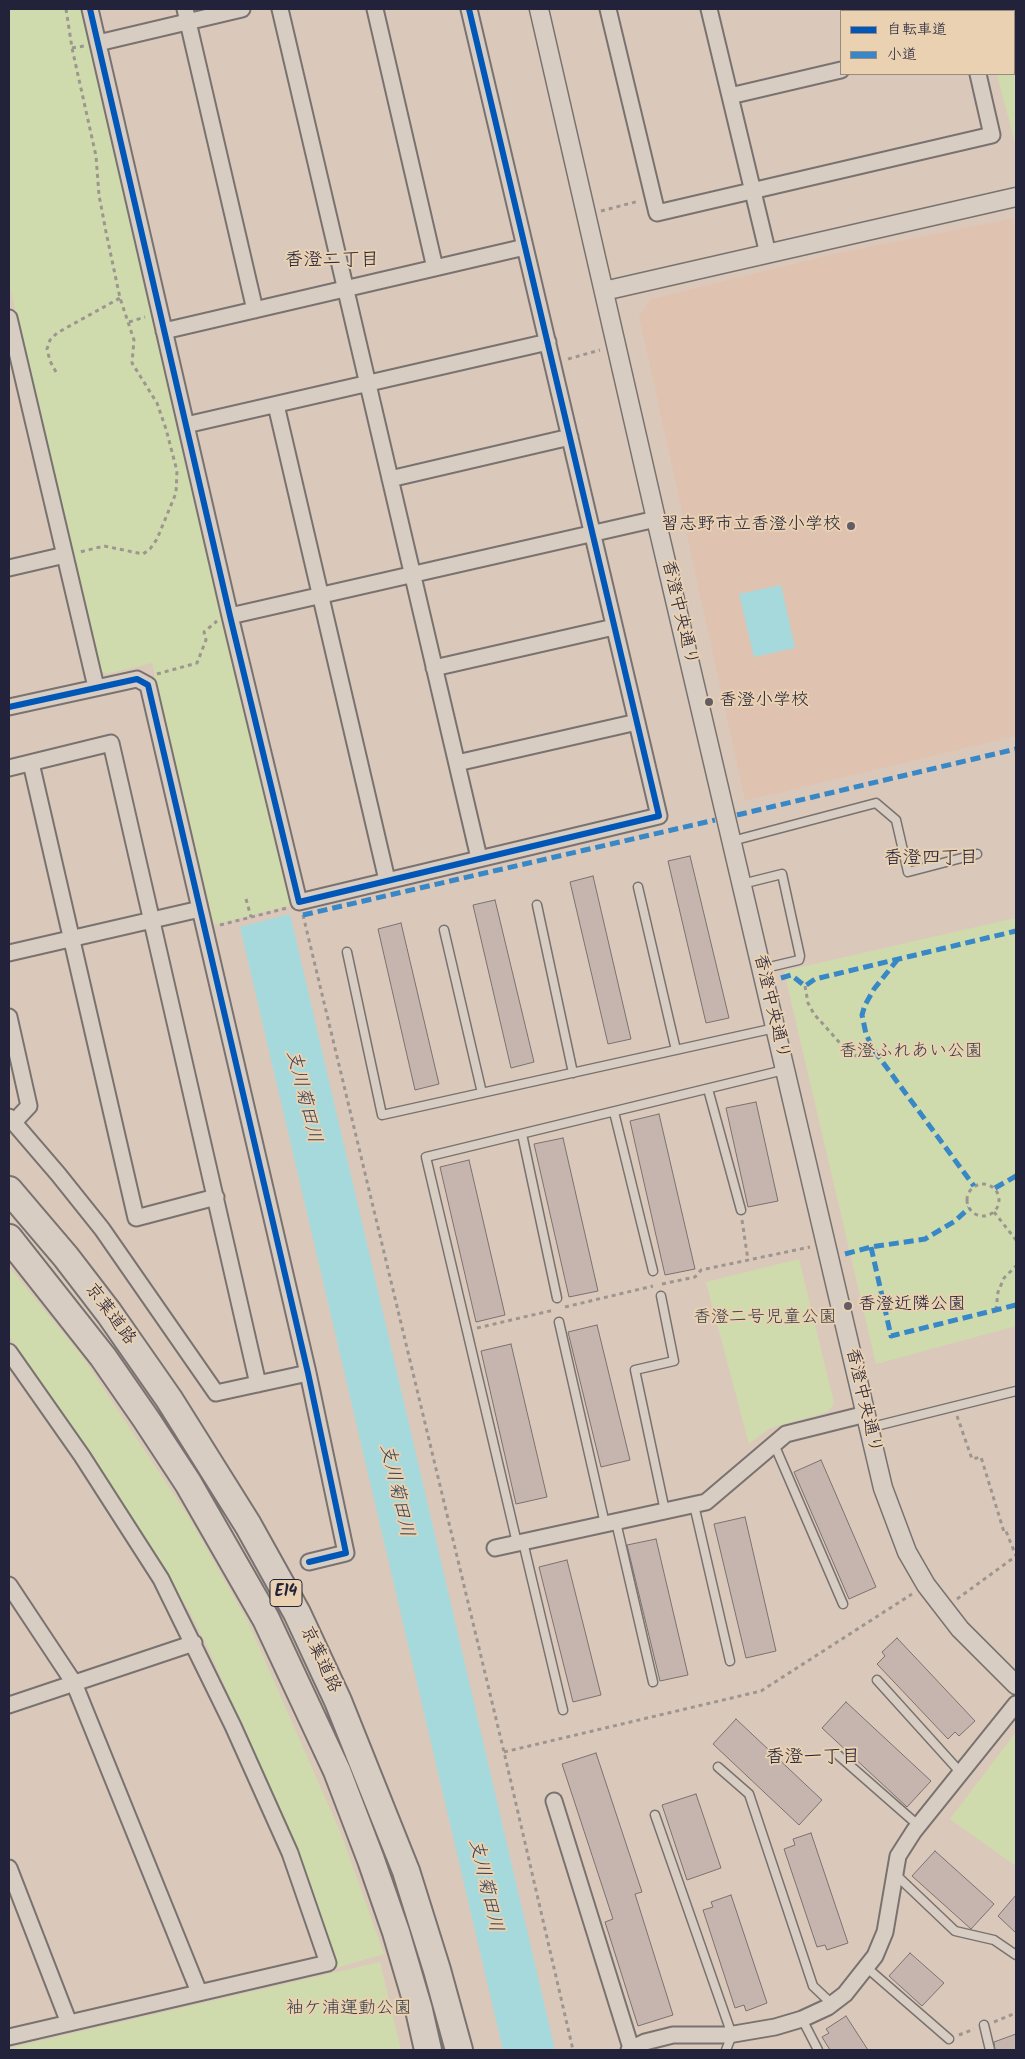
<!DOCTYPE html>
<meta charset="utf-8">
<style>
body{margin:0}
#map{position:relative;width:1025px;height:2059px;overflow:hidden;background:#dac9ba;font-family:Kalam,"Klee One",sans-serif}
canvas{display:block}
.frame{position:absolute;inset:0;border:10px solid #22223b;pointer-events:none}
.legend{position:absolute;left:840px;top:10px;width:175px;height:65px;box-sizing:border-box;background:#e9d1b1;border:1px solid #998b82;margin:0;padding:6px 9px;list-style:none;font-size:15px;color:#22223b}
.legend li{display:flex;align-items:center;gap:10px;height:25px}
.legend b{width:25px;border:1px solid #998b82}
</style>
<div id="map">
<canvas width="1025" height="2059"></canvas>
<div class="frame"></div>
<ul class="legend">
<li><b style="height:6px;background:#0057b8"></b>自転車道</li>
<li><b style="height:6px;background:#3887c6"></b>小道</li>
</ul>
</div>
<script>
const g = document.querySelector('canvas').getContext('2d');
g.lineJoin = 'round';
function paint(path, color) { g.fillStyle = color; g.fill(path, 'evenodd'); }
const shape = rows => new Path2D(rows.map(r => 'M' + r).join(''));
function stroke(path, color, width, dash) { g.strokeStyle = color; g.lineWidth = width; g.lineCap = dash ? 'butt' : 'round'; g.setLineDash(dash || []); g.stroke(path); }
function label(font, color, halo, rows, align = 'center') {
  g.font = font + ' Kalam,"Klee One",sans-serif'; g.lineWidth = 4; g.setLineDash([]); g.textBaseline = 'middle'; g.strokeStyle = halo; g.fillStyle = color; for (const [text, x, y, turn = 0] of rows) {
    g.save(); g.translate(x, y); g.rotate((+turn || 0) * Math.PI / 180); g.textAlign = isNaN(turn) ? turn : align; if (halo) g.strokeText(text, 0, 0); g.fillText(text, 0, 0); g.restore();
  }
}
paint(shape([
 [1016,218,1016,736,745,801,639,316,651,299,842,252]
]), '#e0c2b0');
paint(shape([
 [9,9,83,9,291,905,214,925,152,663,106,674,100,670,9,283],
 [1016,40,1016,147,997,74,1014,74,1014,41],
 [1016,918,1016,1326,876,1364,784,971],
 [799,1259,834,1403,828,1412,770,1428,749,1444,706,1282],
 [9,1267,81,1355,188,1516,248,1622,341,1834,384,1954,336,1968,309,1884,247,1737,208,1648,191,1614,83,1443,9,1336],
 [1016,1732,1016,1866,950,1819],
 [380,1962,401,2050,9,2050,9,2048]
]), '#cfdbad');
paint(shape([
 [781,585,795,648,754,657,739,594],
 [290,914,555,2050,503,2050,240,927]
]), '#a6d9db');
const building = shape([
 [690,856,729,1018,706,1023,668,861,690,856],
 [593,876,631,1039,608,1044,570,882,593,876],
 [495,900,534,1062,511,1068,473,905,495,900],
 [401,923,439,1084,415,1090,378,929,401,923],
 [756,1102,778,1201,748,1207,726,1108,756,1102],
 [659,1114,695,1269,665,1275,630,1121,659,1114],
 [563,1138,598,1291,569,1297,534,1144,563,1138],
 [469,1160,505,1315,476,1322,440,1167,469,1160],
 [597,1325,630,1460,601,1467,568,1332,597,1325],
 [511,1344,547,1497,516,1504,481,1351,511,1344],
 [821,1460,876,1587,849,1599,794,1472,821,1460],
 [745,1517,776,1651,746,1658,714,1524,745,1517],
 [656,1539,688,1675,660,1681,627,1545,656,1539],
 [567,1560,601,1695,573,1702,539,1567,567,1560],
 [897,1638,975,1721,959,1736,955,1732,948,1739,877,1664,885,1656,882,1652,897,1638],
 [846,1702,931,1781,907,1807,822,1728,846,1702],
 [736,1719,822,1800,799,1825,713,1744,736,1719],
 [596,1753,642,1892,635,1894,673,2015,638,2026,605,1922,613,1919,562,1764,596,1753],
 [696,1794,721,1868,687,1880,662,1805,696,1794],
 [811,1833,848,1943,827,1950,825,1945,817,1947,784,1849,795,1845,793,1839,811,1833],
 [935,1851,994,1904,971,1929,912,1876,935,1851],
 [731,1895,767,2003,746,2011,744,2005,735,2008,703,1910,713,1907,711,1902,731,1895],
 [1016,1895,1016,1933,998,1916,1016,1895],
 [910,1953,944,1983,922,2006,889,1976,910,1953],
 [846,2016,868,2050,830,2050,822,2037,829,2033,826,2029,846,2016],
 [1016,2034,1016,2050,995,2050,994,2042,1016,2034]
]);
paint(building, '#c6b5af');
stroke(building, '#797270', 1);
const service = shape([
 [732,841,876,803,896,820,908,872,977,854],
 [742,884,782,874,800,956,799,960,761,969],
 [638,887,676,1050],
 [537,905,573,1073],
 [444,930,482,1093],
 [347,952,382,1115,775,1028],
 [708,1089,741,1210],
 [614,1112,653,1271],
 [522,1134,557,1298],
 [661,1296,674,1361,635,1370,665,1511],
 [559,1322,605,1524],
 [868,1428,1016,1391],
 [774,1444,843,1604],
 [694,1505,730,1661],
 [616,1522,653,1682],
 [523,1542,563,1710],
 [517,1543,426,1157,784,1070],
 [877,1680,961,1773],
 [838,1755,919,1826],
 [718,1767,749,1794,813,1986,832,2004],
 [655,1815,732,2035,726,2050],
 [895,1874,955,1931,994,1940,1016,1955],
 [866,1967,949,2039],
 [802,2019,818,2050],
 [984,2025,990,2050]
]);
const minor = shape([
 [90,9,230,616,299,902,659,816,469,9],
 [185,9,255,310],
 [280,9,479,858],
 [375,9,435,268],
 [608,9,657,213,992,135,978,74],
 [709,9,768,254],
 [1014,29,1016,29],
 [98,43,242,9],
 [730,96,841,70],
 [9,318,96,687],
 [164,331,525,247],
 [276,405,387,880],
 [186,425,548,342],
 [390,479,570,437],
 [9,568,65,555],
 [230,616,656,519],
 [434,668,614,627],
 [9,707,137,679,148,685,308,1373,346,1553,309,1562],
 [31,763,136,1218,216,1197],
 [457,763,637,722],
 [9,768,111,743,258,1384],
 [9,953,200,909],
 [9,1017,29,1106,14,1122],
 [9,1117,58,1174,102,1229,216,1393,308,1373],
 [9,1352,82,1456,161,1579,233,1726,290,1853,328,1963,9,2037],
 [495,1548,706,1502,786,1434,866,1414],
 [9,1585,74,1683,199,1992],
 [9,1705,194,1643],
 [554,1801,631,2048],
 [9,1868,69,2023],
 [629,2050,645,2042,673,2035,728,2035,775,2027,802,2019,828,2007,845,1994,875,1956,885,1932,898,1856,914,1831,1016,1704]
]);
const tertiary = shape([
 [539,9,656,519,883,1488,907,1552,926,1585,960,1629,1016,1685],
 [604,291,1016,197]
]);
const motorway = shape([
 [9,1190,66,1257,109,1313,169,1399,248,1525,297,1613,338,1701,406,1871,437,1970,459,2050],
 [9,1238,103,1357,146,1419,188,1483,266,1619,337,1771,371,1860,396,1932,419,2010,428,2050]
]);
stroke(service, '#797270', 11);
stroke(minor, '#797270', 19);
stroke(tertiary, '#797270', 21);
stroke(motorway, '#797270', 30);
stroke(shape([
 [66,9,72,48,96,156,99,195,106,232,120,298,134,340,132,363,157,403,166,429,177,471,176,493,157,539,150,549,143,554,104,546,80,552],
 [989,9,989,11],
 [72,48,84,46],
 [601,211,639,201],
 [129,322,145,317],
 [568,359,600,350],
 [56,372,50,361,47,349,50,340,57,333,120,298],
 [157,674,197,663,206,640,204,632,217,621],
 [246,899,251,917],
 [303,915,504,1752,573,2050],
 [220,925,287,908],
 [805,986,808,1003,814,1014,839,1042,853,1055,860,1057,873,1049],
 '967 1200a16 16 0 1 1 32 0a16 16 0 1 1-32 0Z',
 [994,1212,1016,1240],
 [742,1220,748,1260],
 [662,1284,695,1277,701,1270,810,1247],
 [565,1307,653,1286],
 [996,1310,998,1292,1004,1278,1016,1266],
 [477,1328,554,1310],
 [957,1416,972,1459,981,1457,1004,1532,1006,1531,1016,1556],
 [957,1599,1016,1556],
 [504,1752,761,1691,912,1594],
 [994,2022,1016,2013],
 [959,2035,974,2029]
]), '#9d9690', 3, [4, 4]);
stroke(service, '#d7cdc2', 8);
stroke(minor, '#d7cdc2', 15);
stroke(tertiary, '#d7cdc2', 18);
stroke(motorway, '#d7cdc2', 26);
stroke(shape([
 [737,815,1016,749],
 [303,915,715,820],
 [898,959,874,989,865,1005,862,1015,866,1034,873,1049,974,1186],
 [781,978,791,975,805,986,815,979,1016,931],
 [995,1188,1016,1176],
 [871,1247,891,1336,1016,1305],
 [845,1254,871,1247,925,1239,955,1221,969,1208]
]), '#3887c6', 5, [10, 5]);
stroke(shape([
 [90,9,230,616,299,902,659,816,469,9],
 [9,707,137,679,148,685,308,1373,346,1553,309,1562]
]), '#0057b8', 6);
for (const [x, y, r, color] of [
 [851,526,5,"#625c67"],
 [709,702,5,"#625c67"],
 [848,1306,5,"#625c67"]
]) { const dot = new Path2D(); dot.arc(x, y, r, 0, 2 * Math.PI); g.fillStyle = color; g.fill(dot); stroke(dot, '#e9d1b1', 2); }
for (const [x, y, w] of [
 [286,1593,32]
]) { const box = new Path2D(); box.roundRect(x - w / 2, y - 13.5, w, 27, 4); g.fillStyle = '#e9d1b1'; g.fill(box); stroke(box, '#22223b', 1); }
label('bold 16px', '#22223b', null, [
 ["E14",286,1593]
]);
label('18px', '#22223b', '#e9d1b1', [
 ["習志野市立香澄小学校",841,526,"right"],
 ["香澄小学校",719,702],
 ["香澄近隣公園",858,1306]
], 'left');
label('18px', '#22223b', '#e9d1b1', [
 ["香澄中央通り",678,613,77],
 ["香澄中央通り",770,1007,77],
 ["京葉道路",109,1315,53],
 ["香澄中央通り",862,1401,77],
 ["京葉道路",319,1660,65]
]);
label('18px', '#3b404b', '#e9d1b1', [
 ["香澄ふれあい公園",911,1053],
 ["香澄二号児童公園",765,1319],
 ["袖ケ浦運動公園",349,2010]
]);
label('19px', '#22223b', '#e9d1b1', [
 ["香澄二丁目",332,262],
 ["香澄四丁目",931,860],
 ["香澄一丁目",813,1759]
]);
label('italic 19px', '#323e55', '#e9d1b1', [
 ["支川菊田川",302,1097,76],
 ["支川菊田川",395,1491,77],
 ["支川菊田川",484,1886,77]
]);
</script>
